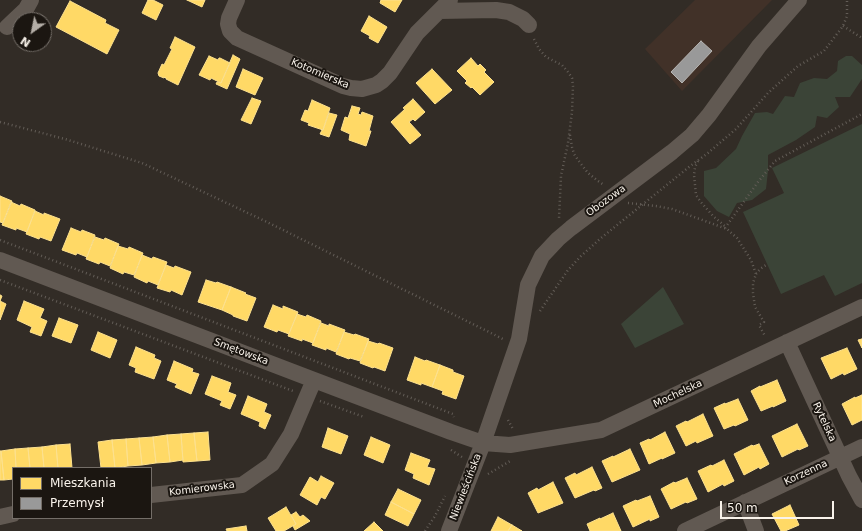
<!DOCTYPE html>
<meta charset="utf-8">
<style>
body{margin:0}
#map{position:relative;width:862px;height:531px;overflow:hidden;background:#322c26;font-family:"DejaVu Sans",sans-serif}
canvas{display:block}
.legend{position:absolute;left:12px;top:467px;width:140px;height:52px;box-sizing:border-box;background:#1b1611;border:1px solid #746e68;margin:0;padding:5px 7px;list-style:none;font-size:12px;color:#f9f3eb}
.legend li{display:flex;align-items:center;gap:8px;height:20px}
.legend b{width:20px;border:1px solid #746e68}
.north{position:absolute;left:12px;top:12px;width:40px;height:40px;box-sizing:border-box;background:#1b1611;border:1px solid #746e68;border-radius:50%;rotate:213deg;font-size:11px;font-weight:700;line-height:16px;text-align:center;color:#f9f3eb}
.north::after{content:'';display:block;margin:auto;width:14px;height:18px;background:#b3ada6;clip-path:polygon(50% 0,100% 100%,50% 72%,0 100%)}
.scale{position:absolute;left:720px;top:501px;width:114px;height:18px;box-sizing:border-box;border:2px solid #f9f3eb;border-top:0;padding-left:5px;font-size:12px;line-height:14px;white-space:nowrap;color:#f9f3eb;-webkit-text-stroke:3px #1b1611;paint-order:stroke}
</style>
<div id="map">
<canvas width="862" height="531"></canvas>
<ul class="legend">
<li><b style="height:11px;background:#ffd966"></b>Mieszkania</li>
<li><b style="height:11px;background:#999"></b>Przemysł</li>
</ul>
<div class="north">N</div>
<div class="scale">50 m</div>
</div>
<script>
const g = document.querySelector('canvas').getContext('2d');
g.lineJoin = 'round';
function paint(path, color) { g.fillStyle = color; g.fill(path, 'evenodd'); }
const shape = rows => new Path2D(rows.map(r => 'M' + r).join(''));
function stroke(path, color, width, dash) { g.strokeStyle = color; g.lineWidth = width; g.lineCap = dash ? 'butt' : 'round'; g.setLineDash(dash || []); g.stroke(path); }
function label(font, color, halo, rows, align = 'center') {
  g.font = font + ' "DejaVu Sans",sans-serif'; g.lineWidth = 4; g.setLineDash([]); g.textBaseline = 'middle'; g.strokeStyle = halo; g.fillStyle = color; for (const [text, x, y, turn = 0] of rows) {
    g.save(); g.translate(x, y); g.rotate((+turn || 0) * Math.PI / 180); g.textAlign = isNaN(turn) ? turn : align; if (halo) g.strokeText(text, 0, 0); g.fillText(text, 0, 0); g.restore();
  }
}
paint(shape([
 [695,0,772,0,682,91,645,49]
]), '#413128');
paint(shape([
 [846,56,852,56,862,65,862,79,850,97,835,97,839,107,827,118,817,116,815,127,796,140,768,155,768,171,766,189,752,200,737,203,729,217,717,211,704,196,704,171,716,168,736,149,742,136,755,113,767,112,773,114,785,96,794,97,800,83,814,78,827,79,837,71,838,61],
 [862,124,862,283,835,296,824,275,781,294,743,212,784,193,772,168],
 [663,287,684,324,635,348,621,324]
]), '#3b4437');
const homes = shape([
 [148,0,153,0,163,5,156,20,142,13,148,0],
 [187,0,205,0,202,7,187,0],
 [381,0,402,0,395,12,380,3,381,0],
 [70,1,106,20,105,23,119,30,107,54,56,27,70,1],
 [369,16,387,27,378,43,369,38,370,36,361,31,369,16],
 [175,37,195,47,178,85,166,79,166,78,165,77,164,78,159,76,158,73,162,64,164,65,172,49,170,48,175,37],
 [233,55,240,59,227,89,216,84,217,82,221,83,233,55],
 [209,56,218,60,219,58,220,58,230,63,221,83,211,78,210,80,199,75,209,56],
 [471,58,478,66,480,64,486,70,484,72,494,82,480,95,472,87,471,88,465,83,467,81,457,71,471,58],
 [243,69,263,78,255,95,236,87,243,69],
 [432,69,452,90,435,104,416,83,432,69],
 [252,98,261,101,251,124,241,120,252,98],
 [413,99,425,112,415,121,413,119,409,122,421,135,410,144,391,122,405,109,403,108,413,99],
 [312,100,330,108,323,130,308,125,309,123,301,120,305,110,308,111,312,100],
 [352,106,360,108,358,114,361,115,362,112,373,116,369,131,371,131,366,146,349,140,350,134,341,130,345,117,348,118,352,106],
 [329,113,337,115,329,137,320,134,322,130,323,130,329,113],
 [0,196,12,201,3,223,0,222,0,196],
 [11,202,20,206,21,204,35,210,27,232,16,228,16,230,2,225,11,202],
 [35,211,44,215,44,213,60,219,51,241,40,237,39,239,26,234,35,211],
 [71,228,81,232,82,230,95,235,87,257,77,253,76,255,62,250,71,228],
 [95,237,104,240,105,238,119,244,110,266,100,262,99,264,86,259,95,237],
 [118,246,128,249,129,247,143,253,134,275,124,272,123,274,110,268,118,246],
 [142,255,152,259,153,257,167,262,158,285,148,281,147,283,134,277,142,255],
 [166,265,174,268,175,266,191,272,182,295,171,290,170,292,157,288,166,265],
 [206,280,216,283,217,282,231,287,222,310,198,302,206,280],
 [231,287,246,293,245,294,256,298,247,321,233,316,233,315,222,310,231,287],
 [0,295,2,296,0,301,6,304,0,320,0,295],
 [24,301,44,309,40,318,47,321,41,336,30,332,32,327,17,320,24,301],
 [273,305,283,309,283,306,298,312,289,334,278,330,277,332,264,327,273,305],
 [297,314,306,317,307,315,321,321,313,343,302,339,302,341,288,336,297,314],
 [59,318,78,325,71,343,52,336,59,318],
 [321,323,329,326,329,324,345,330,336,352,326,348,326,350,312,345,321,323],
 [98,332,117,340,110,358,91,350,98,332],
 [344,332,354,335,355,334,369,339,360,361,350,358,349,359,336,354,344,332],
 [862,339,862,348,858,340,862,339],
 [368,341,378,344,379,343,393,348,385,371,374,367,373,368,360,363,368,341],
 [136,347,155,355,154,358,161,361,154,379,135,372,136,368,129,365,136,347],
 [847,348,857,369,844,375,843,373,831,379,821,358,847,348],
 [415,357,425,361,426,360,440,365,432,387,421,383,421,385,407,380,415,357],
 [174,361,193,369,192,372,199,374,191,394,175,387,177,384,167,380,174,361],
 [440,365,453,370,453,372,464,376,456,399,442,394,443,391,432,387,440,365],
 [212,376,231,383,228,392,236,395,230,409,220,405,222,401,205,394,212,376],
 [777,380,786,401,773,407,773,406,761,411,751,391,760,386,760,387,777,380],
 [862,395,862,420,852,425,842,404,855,397,855,398,862,395],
 [248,396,267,404,264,412,271,415,265,429,259,426,260,422,241,414,248,396],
 [738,399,748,420,735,426,734,425,724,429,714,408,725,403,725,404,738,399],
 [703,414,713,436,697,443,696,441,686,446,676,426,686,421,687,422,703,414],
 [797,424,808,446,799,450,798,449,782,457,772,436,797,424],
 [328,428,348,436,341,454,322,447,328,428],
 [208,432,210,460,197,461,194,433,208,432],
 [665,432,675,453,662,459,662,458,649,464,640,443,649,439,650,440,665,432],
 [194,433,197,461,183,462,181,434,194,433],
 [181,434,183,460,170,462,167,435,181,434],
 [167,435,170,462,156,463,153,437,167,435],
 [153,437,156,463,142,465,139,438,153,437],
 [371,437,390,445,383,463,364,455,371,437],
 [139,438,142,465,128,466,126,439,139,438],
 [126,439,128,466,115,468,112,440,126,439],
 [112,440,115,468,101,468,98,442,112,440],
 [70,444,72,468,58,468,56,445,70,444],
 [759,444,769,464,760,469,759,467,744,475,734,454,752,445,753,446,759,444],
 [56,445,58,468,44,468,42,447,56,445],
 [42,447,44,468,30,468,28,448,42,447],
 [28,448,30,468,16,468,15,449,28,448],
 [15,449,16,468,13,468,13,479,4,480,1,451,15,449],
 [630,449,640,470,612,482,602,461,613,456,613,457,630,449],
 [0,451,1,451,4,480,0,480,0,451],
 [411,453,430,460,427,467,435,469,429,485,413,478,414,474,405,470,411,453],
 [724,460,734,481,724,486,723,484,708,492,698,471,711,465,712,466,724,460],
 [592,467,602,488,595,491,594,490,575,498,565,478,575,473,576,475,592,467],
 [321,476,334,483,325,499,321,497,317,505,300,495,310,477,318,482,321,476],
 [687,478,697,499,687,503,686,502,671,509,661,489,674,482,675,483,687,478],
 [553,482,563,503,538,513,528,493,537,488,538,490,553,482],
 [398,489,421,500,414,514,391,502,398,489],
 [650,496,659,517,650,521,650,519,633,527,623,506,636,500,637,501,650,496],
 [391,502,414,514,408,526,385,515,391,502],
 [790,505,799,525,785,531,781,531,772,514,790,505],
 [286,507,296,524,284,531,276,531,268,518,286,507],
 [296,512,300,517,303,515,310,521,295,530,293,526,296,524,291,515,296,512],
 [613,513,621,531,590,531,587,524,600,518,600,519,613,513],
 [498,517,512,525,508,531,491,531,498,517],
 [374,522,383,531,364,531,374,522],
 [512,525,522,531,508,531,512,525],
 [246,526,247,531,227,531,226,529,246,526]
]);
paint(homes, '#ffd966');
stroke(homes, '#fde18e', 1);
const industry = shape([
 [701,41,712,51,682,83,671,72,701,41]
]);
paint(industry, '#999');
stroke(industry, '#b6b4b2', 1);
stroke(shape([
 [843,26,862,38],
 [534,39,539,49,546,57,562,65,568,72,572,78,573,86,572,112,568,143,561,176,559,218],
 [0,122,65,139,142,163,267,222,503,339],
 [570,135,572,147,574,154,578,160,588,173,598,181,604,185],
 [698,161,695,167,694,175,696,195,700,201,713,216,726,227],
 [628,203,656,206,672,209,727,229,737,238,751,260,756,274,753,283,753,293,755,307,764,322,759,325,765,336],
 [725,228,758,182,775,161,862,114],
 [0,240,453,414,454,417],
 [756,274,760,269,766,265],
 [0,280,293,391],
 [540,311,568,270,581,256,601,238,689,167,708,153,736,129,768,93,798,66,824,51,843,26,847,16,847,0],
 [320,401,364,417],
 [508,420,513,429],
 [451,450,462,457],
 [488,474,512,460],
 [425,531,435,516,445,496]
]), '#635d57', 2.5, [1, 3]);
stroke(shape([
 [237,0,229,18,228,24,230,31,237,38,343,86,351,88,362,89,376,85,382,81,390,73,417,33,450,0],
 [439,11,496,10,509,12,523,19,529,25],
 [7,27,26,9,31,0],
 [0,260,314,380,451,432,483,443,510,445,601,430,862,307],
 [787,342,849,476,862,500],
 [151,495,242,485,272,464,291,434,314,380],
 [745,502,756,531],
 [0,517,13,514],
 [449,531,483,443,519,339,528,285,542,256,558,239,571,228,672,152,692,135,709,115,759,46,799,0],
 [685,531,862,447]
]), '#615952', 16);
label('10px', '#f9f3eb', '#1b1611', [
 ["Kotomierska",320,74,23],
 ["Obozowa",606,201,-36],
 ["Smętowska",241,352,21],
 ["Mochelska",678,394,-25],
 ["Rytelska",824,422,65],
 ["Korzenna",806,473,-25],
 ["Niewieścińska",466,487,-69],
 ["Komierowska",202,489,-7]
]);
</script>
